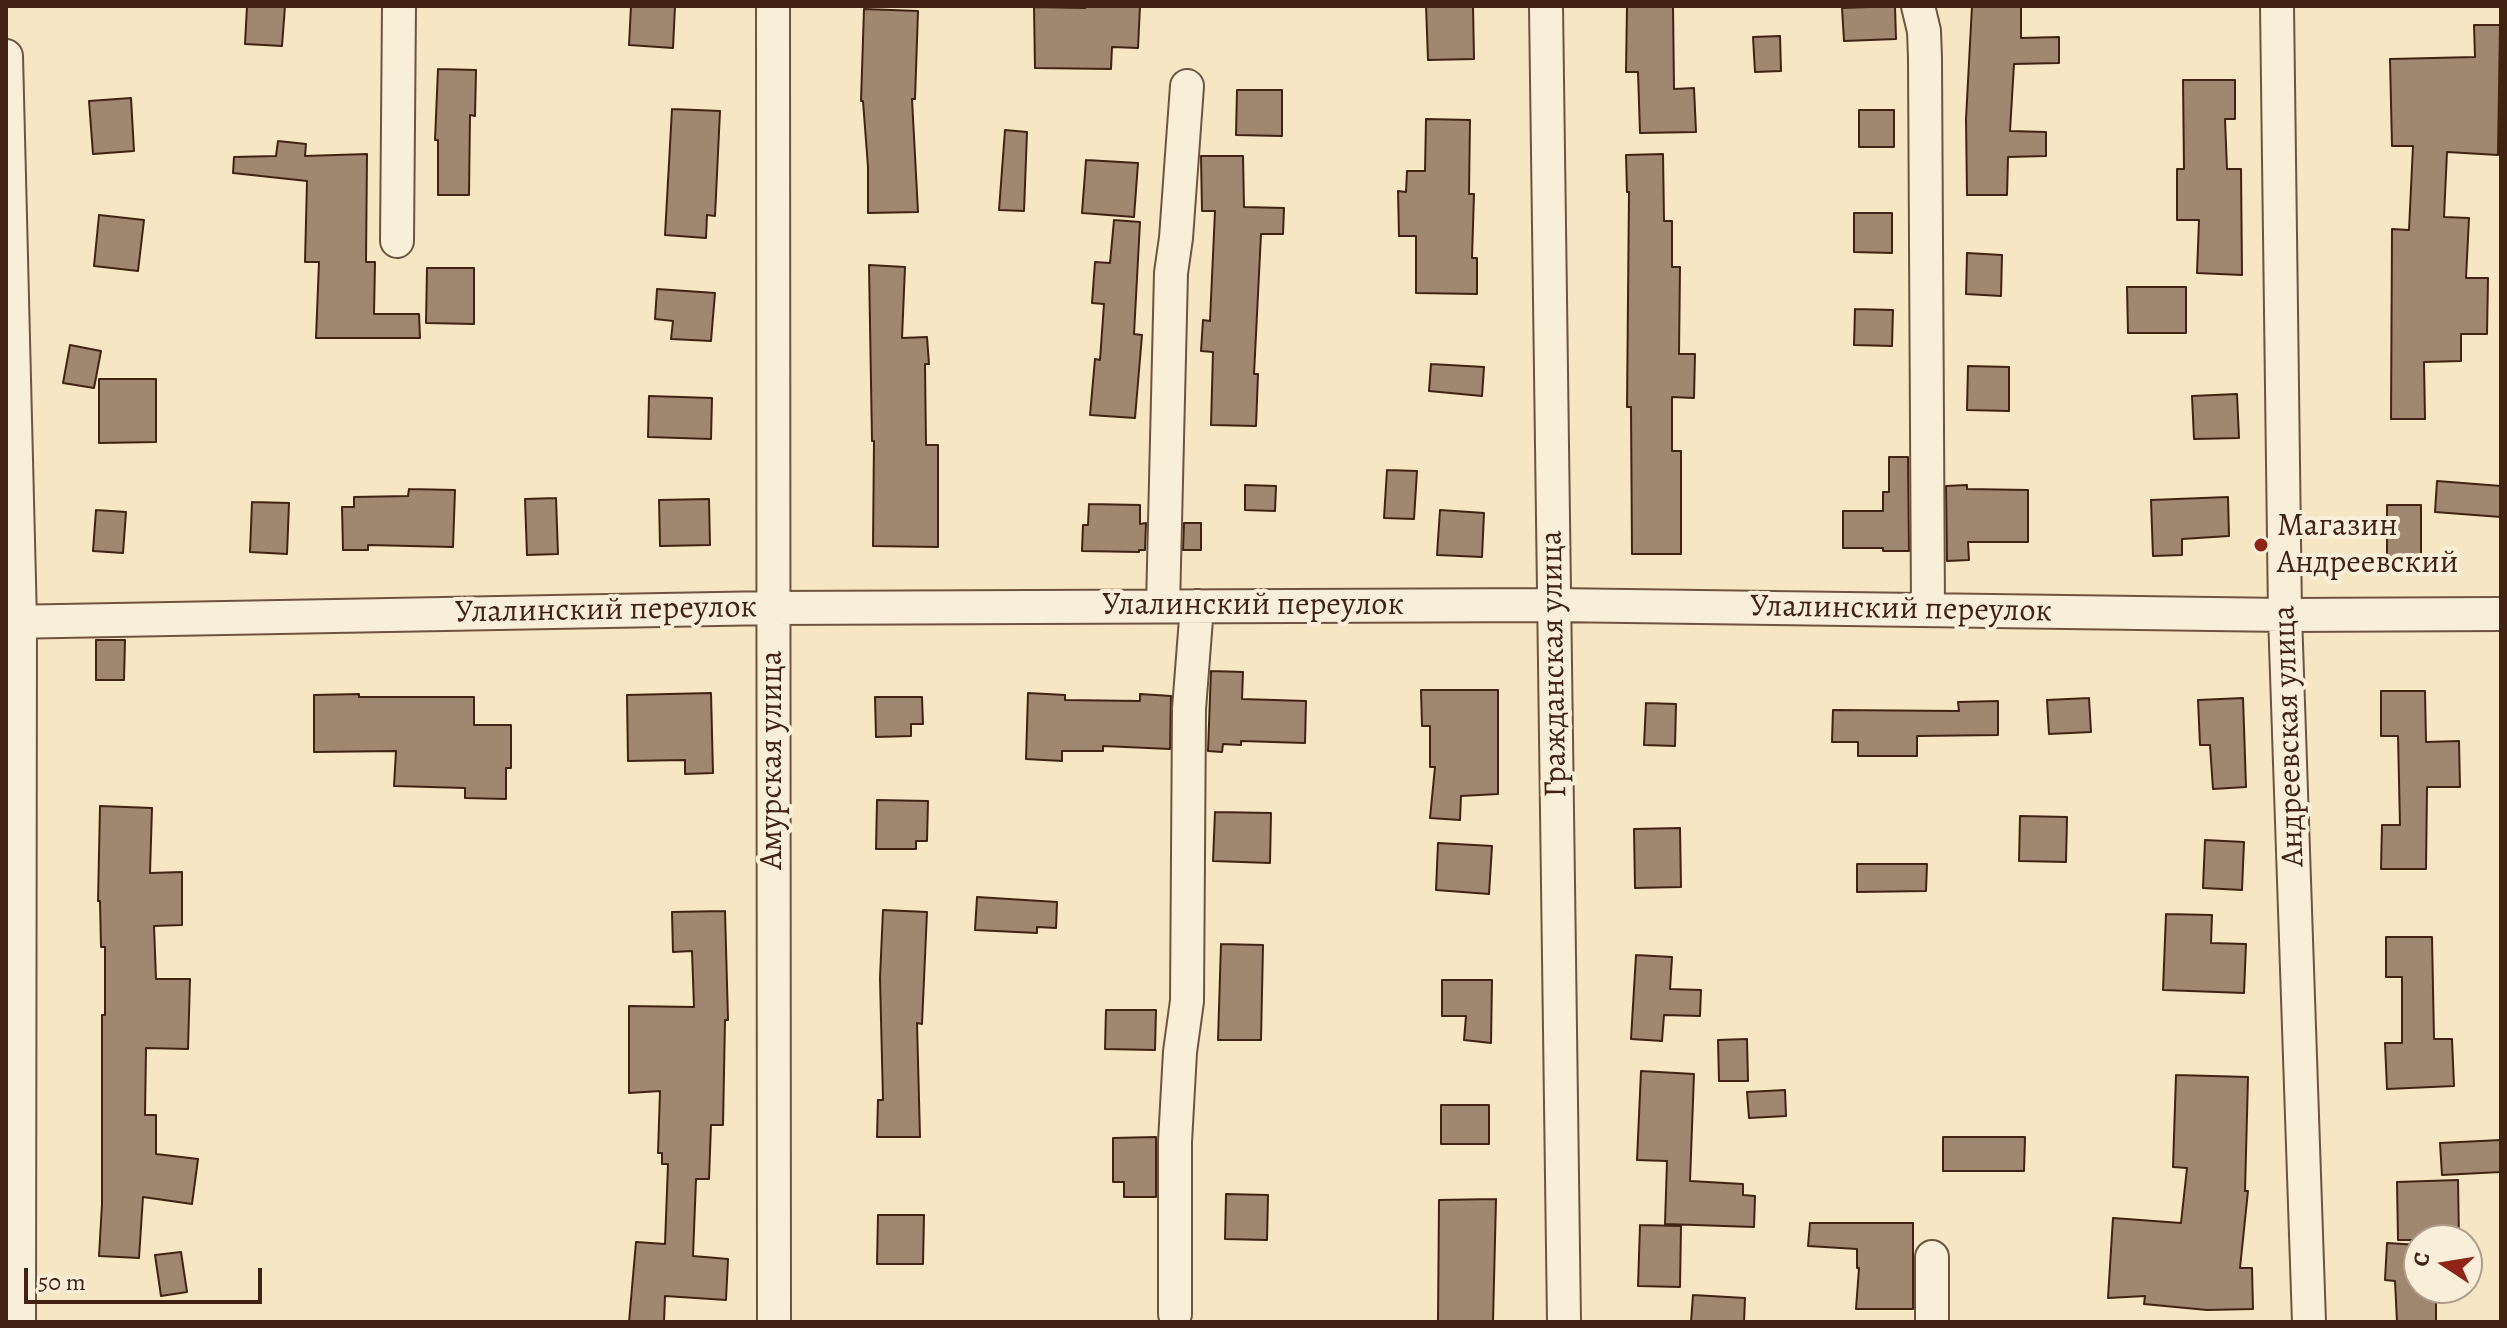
<!DOCTYPE html>
<meta charset="utf-8">
<style>
body{margin:0}
#map{position:relative;width:2507px;height:1328px;overflow:hidden;background:#f6e6c3;font-family:Alegreya,serif}
canvas{display:block}
.frame{position:absolute;inset:0;border:8px solid #412213;pointer-events:none}
.north{position:absolute;left:2403px;top:1224px;width:80px;height:80px;box-sizing:border-box;background:#f9efd8;border:2px solid #af9d89;border-radius:50%;rotate:282deg;font-size:22px;font-weight:700;line-height:32px;text-align:center;color:#412213}
.north::after{content:'';display:block;margin:auto;width:28px;height:36px;background:#8f2418;clip-path:polygon(50% 0,100% 100%,50% 72%,0 100%)}
.scale{position:absolute;left:24px;top:1268px;width:238px;height:36px;box-sizing:border-box;border:4px solid #412213;border-top:0;padding-left:10px;font-size:24px;line-height:28px;white-space:nowrap;color:#412213;-webkit-text-stroke:6px #f9efd8;paint-order:stroke}
</style>
<div id="map">
<canvas width="2507" height="1328"></canvas>
<div class="frame"></div>
<div class="north">С</div>
<div class="scale">50 m</div>
</div>
<script>
const g = document.querySelector('canvas').getContext('2d');
g.lineJoin = 'round';
function paint(path, color) { g.fillStyle = color; g.fill(path, 'evenodd'); }
const shape = rows => new Path2D(rows.map(r => 'M' + r).join(''));
function stroke(path, color, width, dash) { g.strokeStyle = color; g.lineWidth = width; g.lineCap = dash ? 'butt' : 'round'; g.setLineDash(dash || []); g.stroke(path); }
function label(font, color, halo, rows, align = 'center') {
  g.font = font + ' Alegreya,serif'; g.lineWidth = 8; g.setLineDash([]); g.textBaseline = 'middle'; g.strokeStyle = halo; g.fillStyle = color; for (const [text, x, y, turn = 0] of rows) {
    g.save(); g.translate(x, y); g.rotate((+turn || 0) * Math.PI / 180); g.textAlign = isNaN(turn) ? turn : align; if (halo) g.strokeText(text, 0, 0); g.fillText(text, 0, 0); g.restore();
  }
}
const building = shape([
 [247,6,285,6,282,46,245,44,247,6],
 [631,6,675,6,673,48,629,45,631,6],
 [1085,6,1140,6,1138,48,1112,47,1111,69,1035,68,1034,7,1085,8,1085,6],
 [1426,6,1473,6,1474,59,1428,60,1426,6],
 [1627,6,1673,6,1674,89,1694,88,1696,132,1640,133,1638,72,1626,72,1627,6],
 [1895,6,1896,39,1844,41,1842,8,1895,6],
 [1972,6,2021,6,2021,38,2059,37,2059,63,2014,64,2010,131,2046,132,2046,156,2008,157,2007,195,1967,195,1966,119,1972,6],
 [864,9,918,11,915,99,912,99,918,212,868,213,868,167,863,101,861,101,864,9],
 [2474,25,2500,25,2498,155,2447,152,2444,217,2469,218,2466,278,2488,278,2487,334,2461,334,2461,361,2424,362,2425,419,2391,419,2392,229,2409,230,2413,146,2392,146,2390,59,2475,57,2474,25],
 [1780,36,1781,71,1755,72,1753,37,1780,36],
 [438,69,476,70,475,116,470,115,469,195,438,195,438,140,435,140,438,69],
 [2183,80,2235,80,2235,119,2225,119,2227,169,2241,169,2242,275,2197,273,2199,220,2177,220,2177,169,2184,169,2183,80],
 [1237,90,1282,90,1282,136,1236,135,1237,90],
 [131,98,134,151,93,154,89,101,131,98],
 [672,109,720,111,715,216,707,215,706,238,665,235,672,109],
 [1859,110,1894,110,1894,147,1859,147,1859,110],
 [1426,119,1470,120,1469,194,1474,194,1472,258,1477,258,1477,294,1416,293,1416,236,1399,236,1398,191,1406,192,1407,171,1425,171,1426,119],
 [1005,130,1027,132,1024,211,999,210,1005,130],
 [278,141,306,144,305,156,367,154,366,262,375,262,374,314,419,314,420,338,316,338,319,262,305,262,307,181,233,173,234,157,276,156,278,141],
 [1663,154,1664,221,1672,221,1672,267,1680,267,1679,354,1695,354,1694,398,1672,397,1672,451,1681,451,1681,554,1632,554,1631,407,1627,407,1629,192,1627,192,1626,155,1663,154],
 [1201,156,1243,156,1244,207,1284,208,1283,234,1261,234,1254,374,1258,374,1256,426,1211,425,1213,352,1201,351,1203,320,1210,321,1215,211,1202,211,1201,156],
 [1086,160,1138,163,1134,217,1082,213,1086,160],
 [1854,213,1892,213,1892,253,1854,252,1854,213],
 [99,215,144,220,138,271,94,266,99,215],
 [1114,220,1140,222,1134,334,1142,335,1135,418,1090,415,1095,359,1100,360,1104,304,1092,303,1095,262,1110,263,1114,220],
 [1967,253,2002,255,2001,296,1966,294,1967,253],
 [869,265,905,267,902,338,927,337,929,364,925,364,926,445,938,445,938,547,873,546,874,441,872,441,869,265],
 [427,268,474,268,474,324,426,323,427,268],
 [2127,287,2186,287,2186,333,2128,333,2127,287],
 [657,289,715,293,711,341,671,339,673,321,655,319,657,289],
 [1855,309,1893,310,1892,346,1854,345,1855,309],
 [70,345,101,351,94,388,63,383,70,345],
 [1431,364,1484,367,1482,396,1429,391,1431,364],
 [1968,366,2009,367,2009,411,1967,410,1968,366],
 [99,379,156,379,156,442,99,443,99,379],
 [2237,394,2239,438,2194,439,2192,396,2237,394],
 [649,396,712,398,711,439,648,437,649,396],
 [1889,457,1908,457,1909,551,1883,551,1883,548,1843,548,1843,511,1883,511,1883,492,1889,492,1889,457],
 [1387,470,1417,471,1414,519,1384,518,1387,470],
 [2437,481,2501,486,2501,517,2435,512,2437,481],
 [1245,485,1276,486,1275,511,1245,510,1245,485],
 [1967,485,1967,489,2028,490,2028,542,1968,542,1969,560,1947,561,1946,486,1967,485],
 [409,489,455,490,453,547,368,545,368,550,343,550,342,507,354,507,354,497,408,496,409,489],
 [2228,497,2229,536,2182,539,2182,555,2153,556,2151,500,2228,497],
 [556,498,558,554,527,555,525,499,556,498],
 [709,499,710,545,660,546,659,500,709,499],
 [252,502,289,503,287,554,250,552,252,502],
 [1089,504,1140,505,1140,524,1146,523,1145,550,1139,550,1139,552,1082,551,1083,525,1088,525,1089,504],
 [2387,505,2421,505,2421,558,2387,558,2387,505],
 [96,510,126,512,123,553,93,551,96,510],
 [1440,510,1484,513,1482,557,1437,555,1440,510],
 [1184,523,1201,523,1201,550,1183,550,1184,523],
 [96,640,125,640,124,680,96,680,96,640],
 [1211,671,1243,672,1242,699,1306,701,1305,743,1241,741,1241,745,1223,744,1222,752,1208,751,1211,671],
 [1421,690,1498,690,1498,794,1461,796,1460,820,1430,818,1435,767,1430,767,1430,726,1422,726,1421,690],
 [2381,691,2425,691,2426,742,2459,741,2460,787,2427,787,2426,869,2381,869,2382,825,2400,825,2398,736,2381,736,2381,691],
 [711,693,713,773,685,774,685,760,628,761,627,695,711,693],
 [1028,693,1065,695,1065,700,1140,701,1140,694,1171,696,1170,749,1103,746,1103,751,1062,751,1062,761,1026,759,1028,693],
 [359,694,359,697,474,697,474,725,511,725,511,768,506,768,506,799,465,798,465,788,394,786,396,751,314,752,314,695,359,694],
 [875,697,922,697,923,724,911,724,911,736,876,737,875,697],
 [2089,698,2091,732,2049,734,2047,700,2089,698],
 [2243,698,2246,787,2213,789,2210,745,2200,745,2198,700,2243,698],
 [1998,701,1998,735,1917,736,1917,756,1858,756,1858,742,1832,742,1833,710,1959,711,1958,702,1998,701],
 [1646,703,1676,704,1675,746,1644,745,1646,703],
 [877,800,928,801,927,841,916,841,916,849,876,849,877,800],
 [100,806,152,808,150,873,182,872,182,925,154,926,156,979,190,979,188,1049,146,1048,145,1115,156,1115,156,1154,198,1159,192,1204,143,1197,139,1258,99,1256,102,1204,102,1015,105,1015,105,947,101,947,100,901,98,901,100,806],
 [1215,812,1271,813,1270,863,1213,861,1215,812],
 [2020,816,2067,817,2066,862,2019,861,2020,816],
 [1680,828,1681,887,1635,888,1634,829,1680,828],
 [2205,840,2244,842,2242,890,2203,888,2205,840],
 [1438,843,1492,846,1489,894,1436,890,1438,843],
 [1857,864,1927,864,1926,891,1857,892,1857,864],
 [977,897,1057,902,1056,928,1037,927,1037,933,975,930,977,897],
 [883,910,927,912,922,1024,917,1023,920,1137,877,1137,878,1100,883,1100,880,978,883,910],
 [725,911,728,1020,725,1020,723,1125,711,1125,709,1179,696,1179,693,1256,728,1259,726,1300,665,1296,664,1322,629,1322,636,1242,665,1244,668,1164,662,1164,662,1153,658,1153,660,1091,629,1093,629,1006,694,1007,692,951,673,952,672,912,725,911],
 [2166,914,2212,915,2211,943,2246,944,2244,993,2163,990,2166,914],
 [2386,937,2432,937,2434,1039,2452,1039,2454,1086,2387,1089,2385,1043,2402,1043,2402,977,2386,977,2386,937],
 [1221,944,1263,945,1261,1040,1218,1040,1221,944],
 [1636,955,1672,957,1670,989,1701,990,1700,1016,1664,1015,1662,1041,1631,1039,1636,955],
 [1442,980,1492,980,1491,1043,1464,1040,1466,1016,1442,1016,1442,980],
 [1106,1010,1156,1010,1155,1050,1105,1049,1106,1010],
 [1747,1039,1748,1081,1719,1081,1718,1040,1747,1039],
 [1641,1071,1694,1074,1690,1181,1743,1184,1743,1195,1755,1196,1754,1227,1665,1224,1667,1161,1637,1160,1641,1071],
 [2176,1075,2248,1077,2245,1191,2248,1191,2240,1268,2252,1268,2253,1309,2207,1310,2144,1304,2145,1296,2108,1298,2113,1218,2181,1223,2187,1168,2173,1167,2176,1075],
 [1785,1090,1786,1116,1749,1118,1747,1092,1785,1090],
 [1441,1105,1489,1105,1489,1144,1441,1144,1441,1105],
 [1156,1137,1156,1197,1124,1197,1124,1182,1113,1182,1113,1138,1156,1137],
 [1943,1137,2025,1137,2024,1171,1943,1171,1943,1137],
 [2501,1140,2501,1172,2442,1175,2440,1143,2501,1140],
 [2458,1180,2459,1240,2398,1240,2397,1182,2458,1180],
 [1226,1194,1268,1195,1267,1240,1225,1239,1226,1194],
 [1496,1199,1493,1322,1438,1321,1439,1200,1496,1199],
 [878,1215,924,1215,923,1264,877,1264,878,1215],
 [1810,1223,1913,1223,1913,1309,1856,1309,1859,1268,1857,1268,1857,1249,1808,1246,1810,1223],
 [1640,1225,1681,1226,1680,1287,1638,1286,1640,1225],
 [2387,1243,2419,1245,2419,1290,2436,1290,2436,1322,2397,1322,2395,1281,2385,1280,2387,1243],
 [181,1252,187,1292,161,1296,155,1255,181,1252],
 [1693,1295,1745,1298,1744,1322,1691,1322,1693,1295]
]);
paint(building, '#9f886f');
stroke(building, '#412213', 2);
const minor = shape([
 [773,6,774,1322],
 [1546,6,1564,1322],
 [1918,6,1924,31,1925,58,1928,610],
 [2277,6,2285,615,2309,1322],
 [6,56,20,621,19,1322],
 [397,241,399,6],
 [1163,606,1171,273,1176,238,1187,86],
 [6,622,772,608,1554,605,2285,615,2501,614],
 [1175,1314,1175,1142,1180,1052,1187,1001,1189,709,1197,606],
 [1932,1322,1932,1257]
]);
stroke(minor, '#6e533f', 36);
stroke(minor, '#f9efd8', 32);
for (const [x, y, r, color] of [
 [2261,545,8,"#8f2418"]
]) { const dot = new Path2D(); dot.arc(x, y, r, 0, 2 * Math.PI); g.fillStyle = color; g.fill(dot); stroke(dot, '#f9efd8', 3); }
label('32px', '#412213', '#f9efd8', [
 ["Магазин",2277,527],
 ["Андреевский",2277,564]
], 'left');
label('32px', '#412213', '#f9efd8', [
 ["Улалинский переулок",1253,606],
 ["Улалинский переулок",1901,610,1],
 ["Улалинский переулок",606,611,-1],
 ["Гражданская улица",1555,664,-91],
 ["Андреевская улица",2290,736,-92],
 ["Амурская улица",773,760,-90]
]);
</script>
